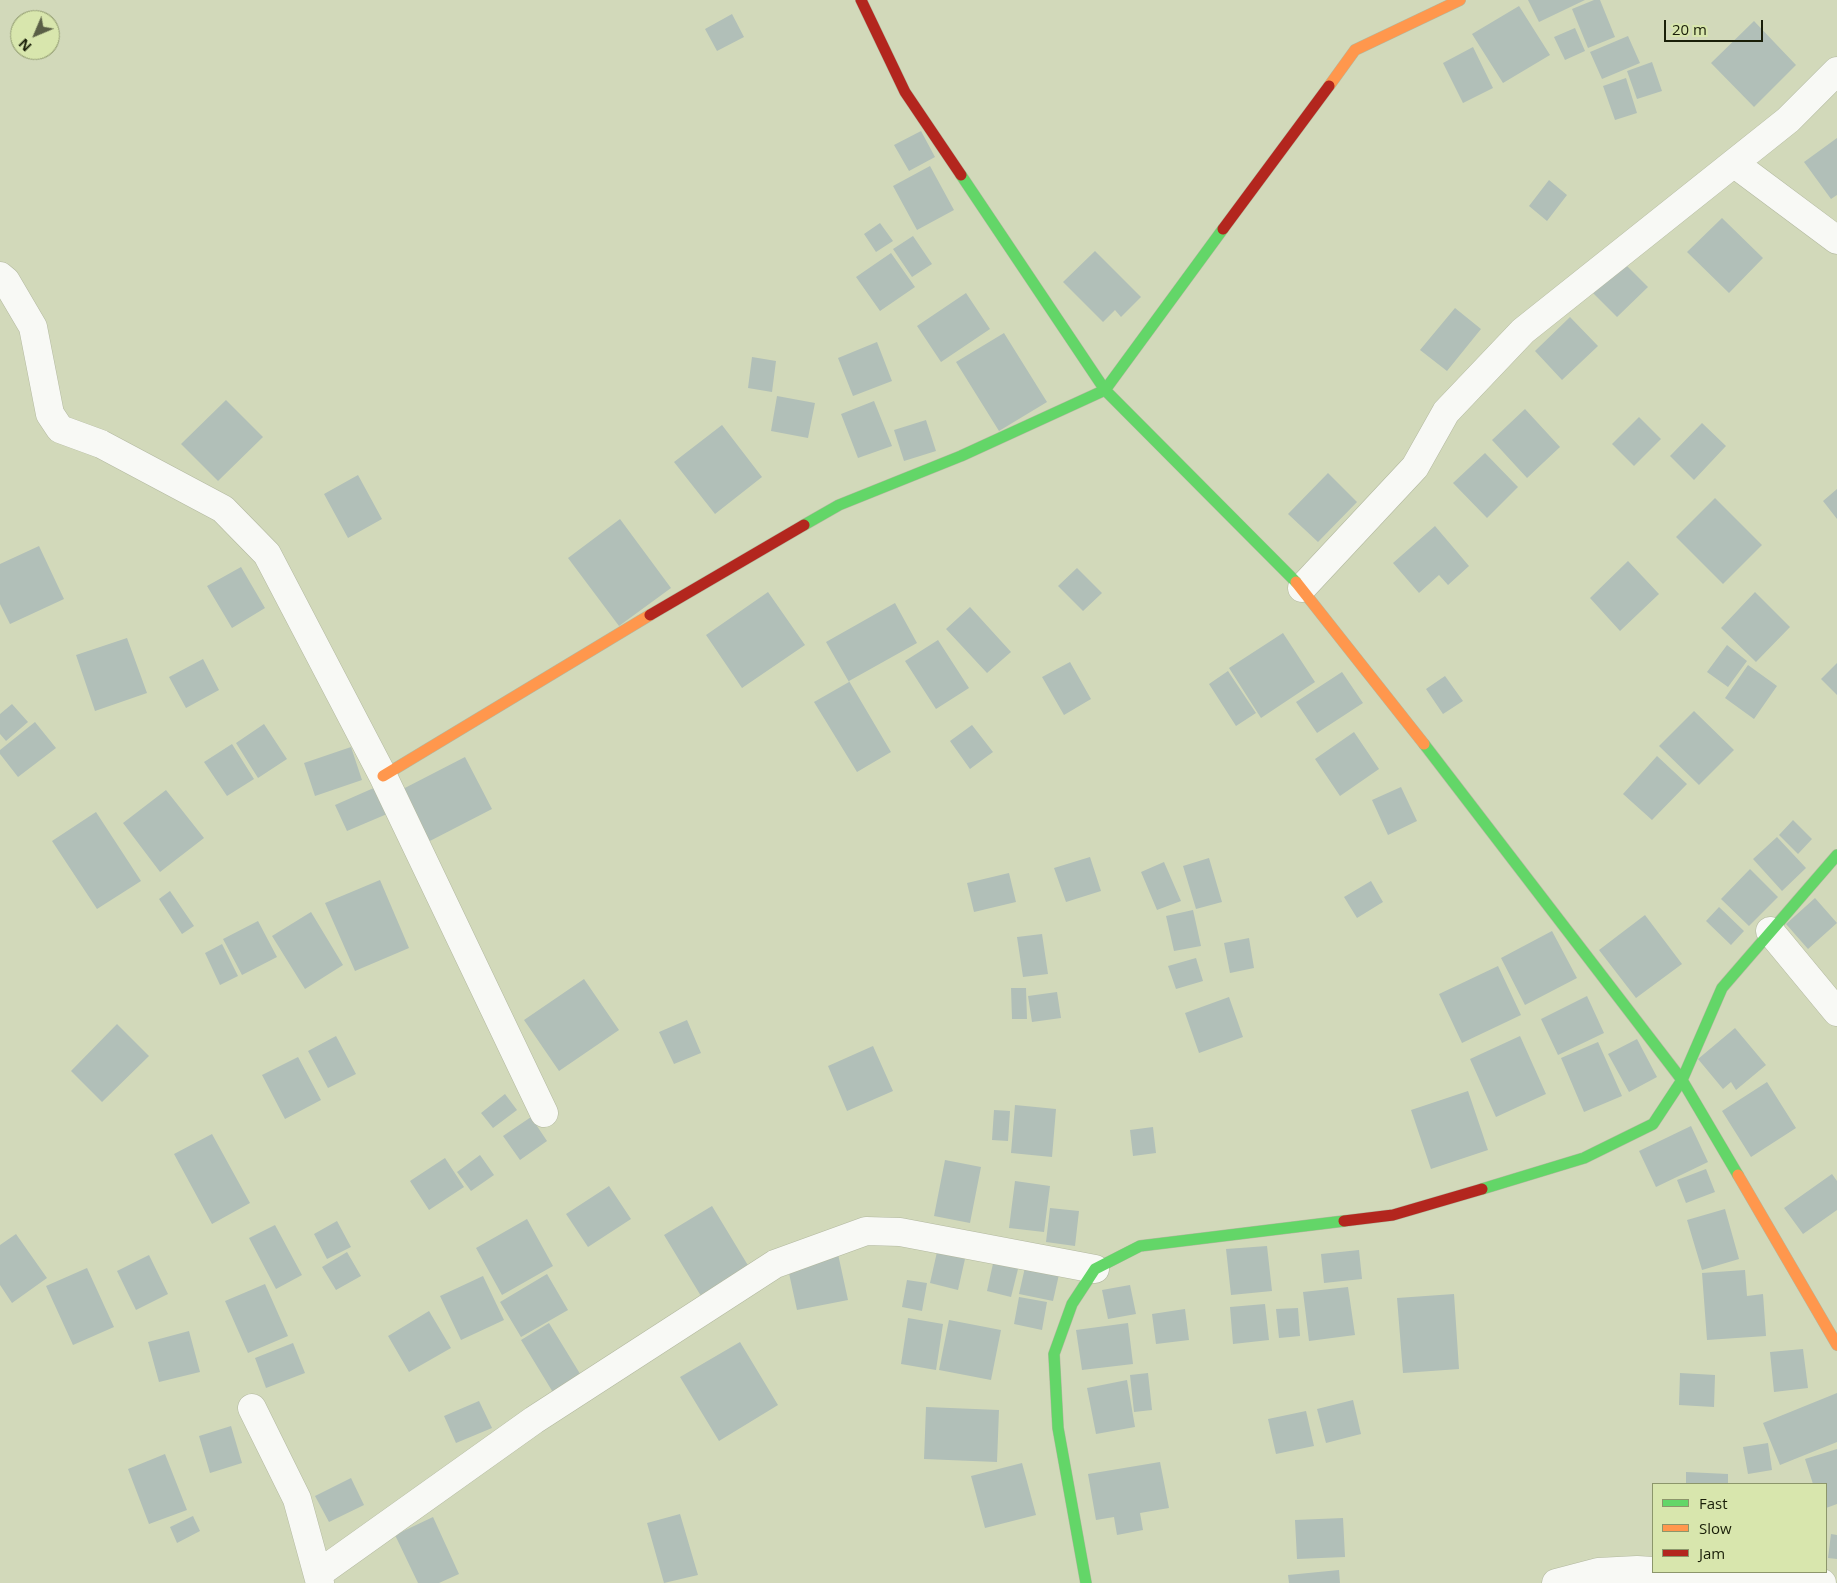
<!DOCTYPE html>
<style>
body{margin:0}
#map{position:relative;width:1837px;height:1583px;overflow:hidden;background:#d2d9ba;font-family:"Open Sans",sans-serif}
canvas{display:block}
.legend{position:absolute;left:1652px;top:1483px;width:175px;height:90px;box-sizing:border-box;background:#d8e6ad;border:1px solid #8c966b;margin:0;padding:6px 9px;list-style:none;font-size:15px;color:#191e08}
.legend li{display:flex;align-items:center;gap:10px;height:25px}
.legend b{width:25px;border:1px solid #8c966b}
.north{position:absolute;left:10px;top:10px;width:50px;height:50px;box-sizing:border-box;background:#d8e6ad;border:1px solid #8c966b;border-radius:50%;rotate:225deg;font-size:14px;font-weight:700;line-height:20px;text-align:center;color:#191e08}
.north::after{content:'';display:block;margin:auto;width:18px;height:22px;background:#5a5f46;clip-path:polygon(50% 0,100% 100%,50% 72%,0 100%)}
.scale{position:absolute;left:1664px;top:20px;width:99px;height:22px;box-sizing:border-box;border:2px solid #191e08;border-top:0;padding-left:6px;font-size:15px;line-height:18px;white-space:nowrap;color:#191e08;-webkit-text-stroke:4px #d8e6ad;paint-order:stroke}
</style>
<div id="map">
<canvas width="1837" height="1583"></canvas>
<ul class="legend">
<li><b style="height:6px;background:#63d668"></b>Fast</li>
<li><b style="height:6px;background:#ff974d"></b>Slow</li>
<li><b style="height:6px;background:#b3261e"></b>Jam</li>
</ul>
<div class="north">N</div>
<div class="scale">20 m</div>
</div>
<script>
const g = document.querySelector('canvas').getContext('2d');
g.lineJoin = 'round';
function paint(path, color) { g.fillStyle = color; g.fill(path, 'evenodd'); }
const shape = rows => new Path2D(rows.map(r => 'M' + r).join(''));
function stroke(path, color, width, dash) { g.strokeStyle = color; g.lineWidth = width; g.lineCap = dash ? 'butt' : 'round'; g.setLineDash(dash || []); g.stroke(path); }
paint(shape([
 [1528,0,1585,0,1539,22],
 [1594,0,1600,0,1615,37,1588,48,1572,9],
 [1519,6,1550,55,1503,83,1472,34],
 [732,14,744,37,717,51,705,29],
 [1754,21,1796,65,1754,107,1711,63],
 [1575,28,1585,51,1565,60,1554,37],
 [1628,36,1640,63,1602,79,1590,52],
 [1473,47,1493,88,1463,103,1443,63],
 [1652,62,1662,91,1637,99,1627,71],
 [1626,78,1637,113,1615,120,1603,86],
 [921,131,935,157,909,171,894,145],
 [1837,138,1837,195,1831,199,1804,162],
 [930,166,954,210,917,230,893,186],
 [1549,180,1567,195,1547,221,1529,206],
 [1722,218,1763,258,1729,293,1687,252],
 [880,223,893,241,876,252,864,234],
 [913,236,932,264,912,277,893,249],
 [1095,251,1141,297,1121,317,1115,310,1103,322,1063,282],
 [891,253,915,287,880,311,856,277],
 [1621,260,1648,287,1617,317,1590,290],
 [966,293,990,329,941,362,917,326],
 [1455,308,1481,329,1447,371,1420,350],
 [1570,317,1598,346,1562,380,1535,351],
 [1004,333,1047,402,999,431,956,362],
 [877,342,892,381,853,396,838,358],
 [752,357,776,361,772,392,748,388],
 [777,396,815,403,808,438,771,431],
 [226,400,263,437,218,481,181,444],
 [874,401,892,446,858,458,841,414],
 [1525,409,1560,447,1527,478,1492,440],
 [1639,417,1661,439,1634,466,1612,444],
 [926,420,936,451,904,461,894,430],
 [1702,423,1726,446,1694,480,1670,456],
 [722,425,762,477,715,514,674,462],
 [1485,453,1518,487,1487,518,1453,483],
 [1328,473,1357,502,1318,542,1288,514],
 [358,475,382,519,348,538,324,494],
 [1837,489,1837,519,1823,501],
 [1715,498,1762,545,1723,584,1676,537],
 [620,519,671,588,619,626,568,558],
 [1435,526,1469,566,1448,585,1439,575,1419,593,1393,563],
 [39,546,64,599,10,624,0,604,0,564],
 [1628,561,1659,594,1620,631,1590,598],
 [241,567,265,608,232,628,207,586],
 [1077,568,1102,593,1083,611,1058,586],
 [768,592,805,645,742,688,706,635],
 [1755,592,1790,627,1756,662,1721,628],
 [895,603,917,643,849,681,891,752,857,772,814,702,849,682,826,642],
 [970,607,1011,652,987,673,946,629],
 [1283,633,1315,682,1261,718,1229,668],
 [127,638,147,693,95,711,76,655],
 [938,640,969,688,936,709,905,661],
 [1727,645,1747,661,1728,687,1707,672],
 [203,659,219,690,186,708,169,677],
 [1070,662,1091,699,1064,715,1042,677],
 [1837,663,1837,695,1821,679],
 [1748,665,1777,686,1754,719,1725,698],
 [1228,671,1256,713,1236,726,1209,684],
 [1342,672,1363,703,1317,733,1296,702],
 [1445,676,1463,701,1443,714,1426,689],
 [12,704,28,722,6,741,0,734,0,714],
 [1694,711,1734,750,1699,785,1659,746],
 [35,722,56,748,18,777,0,754,0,750],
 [264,724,287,759,258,778,236,743],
 [972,725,993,752,970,769,950,741],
 [1354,732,1379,769,1340,796,1315,759],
 [232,744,254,779,227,796,204,762],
 [351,747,362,780,315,796,304,763],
 [1657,756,1687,784,1652,820,1623,794],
 [465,757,492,809,426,843,399,791],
 [376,787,387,814,347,831,335,805],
 [1401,787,1417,821,1388,835,1372,800],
 [166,790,204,838,160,872,123,823],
 [96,812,141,881,97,909,52,841],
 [1793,820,1812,839,1798,854,1779,835],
 [1777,837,1806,868,1782,891,1753,859],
 [1090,857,1101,891,1066,902,1054,868],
 [1209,858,1222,902,1196,909,1183,866],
 [1164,862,1181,901,1157,910,1141,872],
 [1750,869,1778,897,1749,926,1721,899],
 [1009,873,1016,902,974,912,967,883],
 [380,880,409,948,355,971,325,903],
 [1371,881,1383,902,1357,918,1344,897],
 [170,891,194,926,182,934,159,899],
 [1815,898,1837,923,1808,949,1786,924],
 [1719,907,1744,931,1731,945,1706,921],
 [1193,910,1201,946,1174,951,1166,916],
 [311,912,343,965,305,989,272,936],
 [1645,915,1682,964,1636,998,1599,950],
 [258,921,277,957,242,975,223,939],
 [1552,931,1577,978,1525,1005,1501,958],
 [1042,934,1048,974,1023,977,1017,937],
 [1249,938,1254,968,1230,973,1224,943],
 [222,944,238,976,220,985,205,953],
 [1196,958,1203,981,1176,989,1168,966],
 [1498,966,1521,1015,1462,1043,1439,994],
 [584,979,619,1030,559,1071,524,1020],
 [1011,988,1026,988,1027,1019,1012,1019],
 [1057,992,1061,1018,1032,1022,1028,996],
 [1587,996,1604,1033,1558,1055,1541,1019],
 [1229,997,1243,1037,1199,1053,1185,1013],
 [687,1020,701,1053,674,1064,659,1032],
 [117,1024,149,1056,102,1102,71,1071],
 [1735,1028,1766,1065,1736,1090,1731,1082,1723,1089,1698,1059],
 [336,1036,356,1074,328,1088,308,1051],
 [1520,1036,1546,1094,1496,1117,1470,1059],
 [1637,1039,1657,1077,1629,1092,1608,1054],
 [1598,1042,1622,1096,1584,1112,1561,1058],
 [873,1046,893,1091,847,1111,828,1066],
 [298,1057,321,1100,285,1119,262,1075],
 [1767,1082,1796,1128,1751,1157,1722,1111],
 [1468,1091,1488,1150,1431,1169,1411,1110],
 [505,1094,517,1110,493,1128,481,1113],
 [1015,1105,1056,1109,1052,1157,1011,1153],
 [994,1110,1010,1111,1008,1141,992,1140],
 [531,1117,547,1141,520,1160,503,1136],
 [1691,1126,1708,1162,1656,1187,1639,1151],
 [1153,1127,1156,1153,1133,1156,1130,1130],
 [212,1134,250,1203,212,1224,174,1154],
 [480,1155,494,1175,471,1191,457,1172],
 [445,1158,464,1187,429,1210,410,1181],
 [945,1160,981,1167,970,1223,934,1216],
 [1706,1169,1715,1192,1686,1203,1677,1180],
 [1832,1174,1837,1181,1837,1210,1803,1234,1784,1208],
 [1015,1181,1050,1186,1044,1232,1009,1228],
 [609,1186,631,1219,588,1247,566,1214],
 [712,1206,752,1272,704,1301,664,1235],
 [1050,1208,1079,1211,1075,1246,1046,1242],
 [1725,1209,1739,1259,1702,1270,1687,1220],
 [527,1219,553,1266,502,1295,476,1248],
 [337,1221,351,1247,327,1259,314,1234],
 [275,1225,302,1275,276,1289,249,1238],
 [16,1234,47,1278,12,1303,0,1285,0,1245],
 [939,1243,967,1250,958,1290,930,1283],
 [1267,1246,1272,1291,1231,1295,1226,1249],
 [1359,1250,1362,1279,1324,1283,1321,1254],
 [347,1252,361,1276,336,1290,322,1267],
 [838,1254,848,1300,797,1310,787,1264],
 [149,1255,168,1294,136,1310,117,1271],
 [994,1259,1019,1265,1011,1297,987,1291],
 [1026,1263,1060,1270,1053,1301,1019,1294],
 [87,1268,114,1327,73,1345,46,1286],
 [1745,1270,1747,1296,1763,1294,1766,1336,1707,1340,1702,1273],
 [547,1274,568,1310,521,1337,500,1302],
 [483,1276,504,1320,461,1340,440,1296],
 [907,1280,927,1283,922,1311,902,1307],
 [265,1284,288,1336,248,1353,225,1301],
 [1130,1285,1136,1314,1108,1319,1102,1290],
 [1348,1287,1355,1335,1309,1341,1303,1292],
 [1454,1294,1459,1369,1403,1373,1397,1298],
 [1019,1297,1047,1302,1042,1330,1014,1324],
 [1265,1304,1269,1340,1233,1344,1230,1307],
 [1298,1308,1300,1336,1279,1338,1276,1309],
 [1185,1309,1189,1340,1156,1344,1152,1314],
 [429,1311,451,1348,409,1372,388,1336],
 [908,1318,943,1324,936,1370,901,1364],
 [949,1320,1001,1330,991,1380,939,1370],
 [549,1323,582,1377,554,1394,521,1340],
 [1128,1323,1133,1364,1082,1370,1076,1330],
 [189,1331,200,1372,159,1382,148,1342],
 [740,1342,778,1405,719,1441,680,1377],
 [293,1343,305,1373,266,1388,255,1358],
 [1803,1349,1808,1388,1774,1392,1770,1352],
 [1148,1373,1152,1410,1134,1412,1130,1375],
 [1680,1373,1715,1375,1714,1407,1679,1405],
 [1127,1380,1135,1427,1096,1434,1087,1388],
 [1837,1393,1837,1442,1780,1465,1763,1423],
 [1353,1400,1361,1434,1326,1443,1317,1409],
 [479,1401,492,1428,456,1443,444,1416],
 [926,1407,999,1410,997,1462,924,1459],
 [1306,1411,1314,1446,1276,1454,1268,1419],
 [231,1426,242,1463,210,1473,199,1436],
 [1768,1443,1772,1470,1748,1474,1743,1447],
 [1837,1449,1837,1504,1826,1508,1826,1484,1813,1484,1805,1459],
 [165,1454,187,1510,149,1524,128,1469],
 [1160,1462,1169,1508,1140,1513,1143,1530,1117,1535,1114,1517,1096,1520,1088,1474],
 [1022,1463,1036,1515,985,1528,971,1476],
 [1686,1472,1728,1474,1728,1484,1686,1484],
 [351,1478,364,1505,329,1522,315,1496],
 [680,1514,698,1575,664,1583,647,1523],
 [193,1516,200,1531,177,1543,170,1527],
 [433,1517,459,1574,439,1583,418,1583,395,1535],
 [1343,1518,1345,1557,1297,1559,1295,1520],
 [1831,1534,1837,1535,1837,1559,1828,1558],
 [1339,1570,1340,1583,1289,1583,1288,1575]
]), '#b1bfb8');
const street = shape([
 [1735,164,1837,240],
 [0,276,6,281,33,327,50,414,60,429,101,444,223,509,267,554,383,776,544,1113],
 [1302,588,1415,467,1446,412,1523,331,1788,120,1837,71],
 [1770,931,1837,1012],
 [252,1408,297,1499,320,1583],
 [1665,1572,1822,1583],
 [318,1574,534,1420,775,1264,866,1231,900,1232,1095,1269],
 [1556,1583,1598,1572,1637,1570,1653,1571]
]);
const fast = shape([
 [961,175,1105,390,1296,582],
 [804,525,839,505,961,456,1105,390,1223,229],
 [1424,744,1682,1080,1738,1175],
 [1482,1189,1584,1158,1653,1124,1682,1080,1722,988,1837,855],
 [1086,1583,1058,1428,1054,1354,1072,1304,1095,1269,1140,1246,1344,1221]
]);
const slow = shape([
 [1329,86,1355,50,1460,0],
 [1296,582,1424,744],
 [383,776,650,615],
 [1738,1175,1837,1345]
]);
const jam = shape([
 [861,0,905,92,961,175],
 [1223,229,1329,86],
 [650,615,804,525],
 [1344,1221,1393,1215,1482,1189]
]);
stroke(street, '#b2b89f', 29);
stroke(fast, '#b2b89f', 12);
stroke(slow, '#b2b89f', 12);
stroke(jam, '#b2b89f', 12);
stroke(street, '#f8f9f5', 28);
stroke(fast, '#63d668', 11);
stroke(slow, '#ff974d', 11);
stroke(jam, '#b3261e', 11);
</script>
